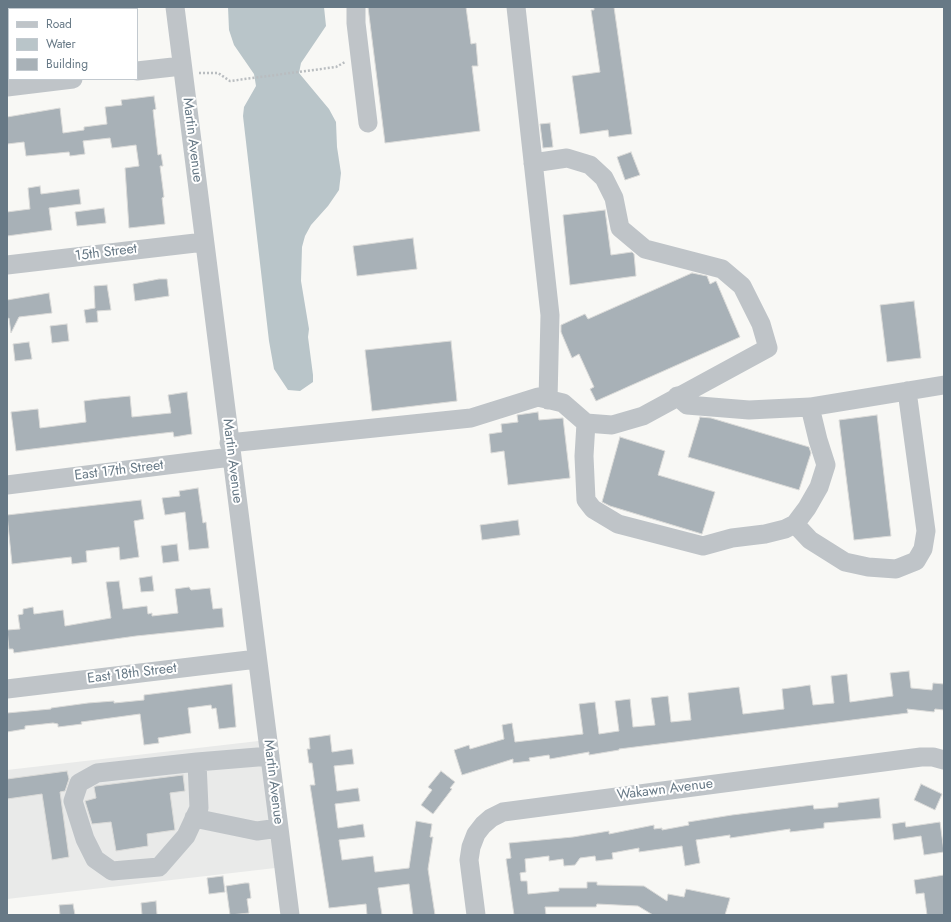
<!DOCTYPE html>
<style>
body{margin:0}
#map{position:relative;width:951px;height:922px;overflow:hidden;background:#f8f8f5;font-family:Jost,sans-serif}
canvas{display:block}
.frame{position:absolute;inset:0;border:8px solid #677986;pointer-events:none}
.legend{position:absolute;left:8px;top:8px;width:130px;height:72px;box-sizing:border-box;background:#fff;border:1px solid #c2c9cf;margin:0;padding:5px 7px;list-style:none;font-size:12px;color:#677986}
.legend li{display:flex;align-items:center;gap:8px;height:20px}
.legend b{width:20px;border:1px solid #c2c9cf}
</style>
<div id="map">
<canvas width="951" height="922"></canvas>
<div class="frame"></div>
<ul class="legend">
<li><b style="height:5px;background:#bfc4c8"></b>Road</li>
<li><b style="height:11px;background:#b9c5c9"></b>Water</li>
<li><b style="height:11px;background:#a8b1b7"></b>Building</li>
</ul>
</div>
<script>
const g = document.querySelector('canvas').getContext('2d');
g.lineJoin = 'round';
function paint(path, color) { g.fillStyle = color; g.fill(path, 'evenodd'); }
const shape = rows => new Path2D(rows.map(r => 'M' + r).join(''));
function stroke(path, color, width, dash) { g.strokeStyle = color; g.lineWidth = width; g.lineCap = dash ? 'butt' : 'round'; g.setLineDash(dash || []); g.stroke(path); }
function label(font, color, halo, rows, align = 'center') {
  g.font = font + ' Jost,sans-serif'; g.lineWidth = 4; g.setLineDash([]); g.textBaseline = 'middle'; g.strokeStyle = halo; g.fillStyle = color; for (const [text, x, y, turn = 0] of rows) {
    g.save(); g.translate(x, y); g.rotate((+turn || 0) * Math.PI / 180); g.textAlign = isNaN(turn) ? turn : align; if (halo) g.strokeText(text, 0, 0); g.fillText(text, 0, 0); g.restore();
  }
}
paint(shape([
 [267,740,284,867,7,899,7,770]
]), '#e9eae9');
paint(shape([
 [228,7,324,7,326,26,301,63,299,73,329,109,336,122,337,147,341,173,339,190,328,206,311,225,305,236,302,247,301,281,309,329,308,337,313,375,313,382,300,391,288,390,274,369,269,341,243,116,244,107,256,86,254,74,234,45,229,30]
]), '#b9c5c9');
const building = shape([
 [368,7,466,7,471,44,476,43,478,66,472,66,480,131,385,143,368,7],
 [594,7,614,7,632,134,609,137,608,130,580,134,572,76,600,72,591,10,594,10,594,7],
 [154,96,156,109,153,110,158,155,161,154,163,166,160,166,164,197,162,198,165,224,129,228,125,168,139,166,136,145,112,148,110,138,83,141,85,154,70,156,69,152,26,156,24,142,7,144,7,117,60,108,63,133,84,130,84,127,107,124,105,107,122,105,121,100,154,96],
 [550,123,553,147,543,148,540,124,550,123],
 [631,152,640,175,625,180,617,157,631,152],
 [40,186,41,194,79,189,81,204,49,208,52,230,7,236,7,212,30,209,28,188,40,186],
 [104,208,106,223,77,226,75,212,104,208],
 [605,210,611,255,632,252,634,254,636,276,570,285,563,215,605,210],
 [413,238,417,269,357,276,353,246,413,238],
 [692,273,707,276,710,284,716,281,740,337,596,401,590,389,594,387,579,354,572,358,561,332,561,325,585,314,588,319,692,273],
 [159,279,167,279,169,296,135,301,133,284,159,279],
 [107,285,111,310,97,311,98,322,86,323,84,310,95,308,94,286,107,285],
 [49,293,52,313,19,317,11,333,9,318,7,319,7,300,49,293],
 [914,301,921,358,887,362,880,305,914,301],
 [67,324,69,341,52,343,50,326,67,324],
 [451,341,457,401,372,411,365,350,451,341],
 [29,342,32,359,15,361,13,344,29,342],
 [187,392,192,434,174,437,173,432,138,436,16,451,11,412,38,409,40,428,86,422,84,401,99,399,130,396,132,417,171,413,168,395,187,392],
 [538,412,539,420,563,418,570,478,508,485,504,451,491,453,489,434,502,432,501,424,518,422,517,415,538,412],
 [877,415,891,536,854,540,839,420,877,415],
 [700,417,711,418,809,447,811,453,799,490,688,457,700,417],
 [620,437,665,451,658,475,715,492,702,534,610,506,602,502,620,437],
 [198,488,203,523,206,522,209,548,189,550,185,512,165,515,162,498,180,496,179,491,198,488],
 [141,500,144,519,134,521,139,557,120,560,119,547,86,551,87,562,72,564,71,557,12,564,7,515,141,500],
 [518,520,520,535,482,540,480,525,518,520],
 [177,544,179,561,163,563,161,546,177,544],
 [152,576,154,591,141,592,139,578,152,576],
 [119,581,123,609,147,606,148,614,152,613,152,616,178,613,175,589,189,587,191,590,210,588,213,609,222,608,224,627,136,636,14,653,13,649,9,649,7,630,20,629,18,615,23,614,23,609,33,607,34,614,63,610,65,626,111,618,106,582,119,581],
 [909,671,911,688,932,690,933,683,944,684,944,710,935,709,934,712,907,709,908,713,619,749,619,750,589,755,589,752,550,759,549,755,529,758,530,761,513,763,513,759,462,775,454,750,469,745,470,749,504,739,502,725,512,723,515,742,583,734,579,704,595,702,599,734,619,731,615,701,630,699,633,727,655,725,651,698,668,696,671,722,691,720,688,693,739,687,743,714,760,712,784,709,782,689,797,687,810,685,813,705,834,703,831,676,847,674,850,702,893,696,890,673,909,671],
 [232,684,236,727,219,729,216,708,212,709,211,705,188,708,191,733,158,738,159,743,144,745,140,714,81,722,82,724,58,727,58,724,53,723,25,726,25,729,7,732,7,713,51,709,51,708,88,703,114,701,114,703,144,700,144,695,232,684],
 [330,735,332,752,352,749,354,764,334,766,337,791,358,788,360,801,335,804,338,828,363,824,365,837,339,840,342,860,373,856,375,872,409,868,416,821,432,824,430,837,433,837,428,869,435,915,413,915,409,884,378,888,382,915,367,915,366,904,329,908,310,785,315,785,312,763,309,763,307,749,310,749,309,738,330,735],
 [67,771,69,779,65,791,60,792,69,857,52,860,42,794,7,799,7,779,67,771],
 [441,771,455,782,450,788,452,789,433,814,421,805,432,790,428,787,441,771],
 [183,775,185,791,170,793,175,830,147,834,148,846,116,851,111,822,92,824,85,801,96,798,94,787,96,786,183,775],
 [921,784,942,794,935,810,914,800,921,784],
 [879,798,881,818,824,823,824,828,790,832,790,829,730,838,730,835,696,840,700,863,685,866,682,846,639,852,639,848,612,853,613,859,596,861,595,856,580,858,575,865,564,866,563,859,549,861,549,856,525,859,526,872,520,873,521,881,527,881,528,894,559,891,559,888,587,888,587,882,597,882,597,885,644,886,667,901,668,894,684,897,686,889,730,898,725,915,653,915,638,906,597,904,596,907,545,907,546,915,514,915,506,859,511,858,509,843,573,837,609,831,609,834,654,825,654,829,662,828,662,830,689,825,688,822,732,815,813,805,814,809,838,807,838,803,879,798],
 [905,822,906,827,940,822,944,852,924,855,921,836,894,840,892,824,905,822],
 [944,875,944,915,927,915,924,893,916,894,914,880,944,875],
 [223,876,225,892,209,894,207,878,223,876],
 [245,883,249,883,251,898,247,899,249,913,230,915,226,886,245,883],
 [156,901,157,915,142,915,141,903,156,901],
 [73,904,75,915,60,915,59,905,73,904]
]);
paint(building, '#a8b1b7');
stroke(building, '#dadad8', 1);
stroke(shape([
 [199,73,218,73,230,81,336,67,345,62]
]), '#b9bdc0', 2.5, [2, 2]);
stroke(shape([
 [175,7,290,915],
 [356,7,356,23,368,123],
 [516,7,550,315,548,400],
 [137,71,182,66],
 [7,87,73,79],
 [7,265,204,242],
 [677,396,687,405,749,410,810,407,944,385],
 [810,407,818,440,826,465,819,487,807,508,795,524,810,540,845,562,868,567,896,569,916,561,923,549,926,531,907,391],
 [586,423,584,456,586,500,593,509,618,524,703,546,732,538,765,534,785,529,795,524],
 [229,443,471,418,538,397,563,403,586,423,612,425,643,416,768,348,761,324,742,286,722,269,645,249,620,228,614,198,604,178,590,165,567,158,533,163],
 [7,485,231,457],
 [7,689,257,659],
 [197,762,199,808,186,836,159,867,112,871,95,859,85,839,73,801,79,783,97,773,197,762,270,756],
 [194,818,257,831,279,828],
 [476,915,469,860,471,847,476,834,483,825,491,818,503,812,921,757,933,757,944,760]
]), '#bfc4c8', 19);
label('14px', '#677986', '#fff', [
 ["Martin Avenue",192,140,83],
 ["15th Street",106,253,-7],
 ["Martin Avenue",232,461,83],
 ["East 17th Street",119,471,-7],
 ["East 18th Street",132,674,-7],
 ["Martin Avenue",273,782,83],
 ["Wakawn Avenue",665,790,-7]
]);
</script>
